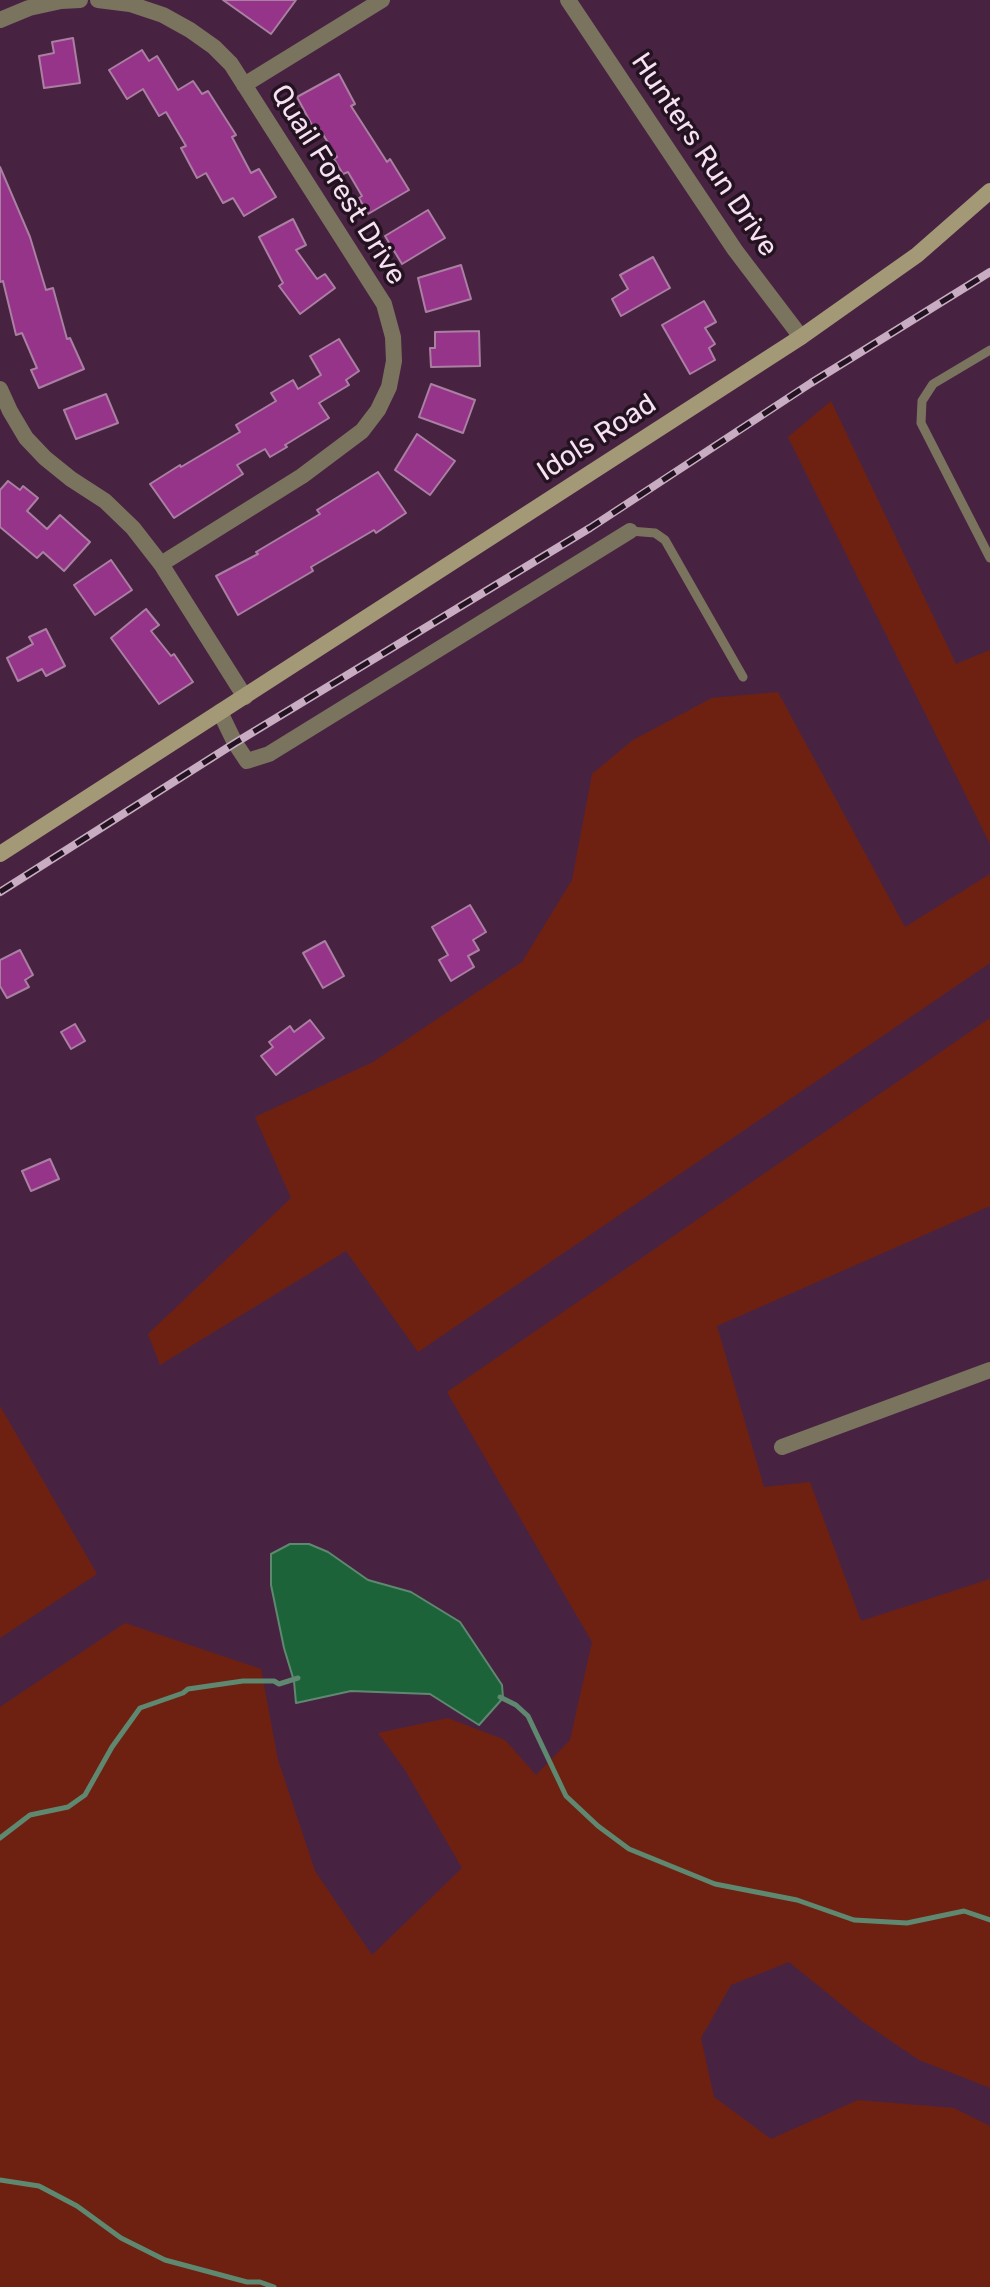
<!DOCTYPE html>
<style>
body{margin:0}
canvas{display:block;background:#472341}
</style>
<canvas width="990" height="2287"></canvas>
<script>
const g = document.querySelector('canvas').getContext('2d');
g.lineJoin = 'round';
function paint(path, color) { g.fillStyle = color; g.fill(path, 'evenodd'); }
const shape = rows => new Path2D(rows.map(r => 'M' + r).join(''));
function stroke(path, color, width, dash) { g.strokeStyle = color; g.lineWidth = width; g.lineCap = dash ? 'butt' : 'round'; g.setLineDash(dash || []); g.stroke(path); }
function label(font, color, halo, rows, align = 'center') {
  g.font = font + ' Rubik,sans-serif'; g.lineWidth = 7; g.setLineDash([]); g.textBaseline = 'middle'; g.strokeStyle = halo; g.fillStyle = color; for (const [text, x, y, turn = 0] of rows) {
    g.save(); g.translate(x, y); g.rotate((+turn || 0) * Math.PI / 180); g.textAlign = isNaN(turn) ? turn : align; if (halo) g.strokeText(text, 0, 0); g.fillText(text, 0, 0); g.restore();
  }
}
paint(shape([
 [831,401,956,664,990,650,990,844,788,437],
 [778,692,905,927,990,874,990,963,418,1352,346,1251,160,1365,148,1334,291,1198,255,1117,373,1062,522,962,572,880,592,774,633,740,712,698],
 [990,1018,990,1206,717,1326,764,1487,810,1482,861,1621,990,1579,990,2088,919,2060,863,2022,789,1962,731,1985,701,2038,714,2097,771,2139,858,2100,954,2108,990,2126,990,2287,0,2287,0,1707,125,1623,261,1669,278,1760,315,1871,372,1955,462,1868,405,1770,378,1733,448,1718,505,1740,536,1775,570,1740,592,1642,447,1392],
 [0,1406,97,1574,0,1638]
]), '#6e2011');
const water = shape([
 [290,1544,309,1544,328,1552,368,1580,411,1592,460,1622,502,1685,503,1698,479,1725,430,1694,351,1691,296,1703,294,1681,284,1648,271,1585,271,1554,290,1544]
]);
paint(water, '#1d6339');
stroke(water, '#5f8871', 2);
stroke(shape([
 [500,1697,516,1705,528,1716,566,1796,598,1826,629,1849,715,1884,797,1900,854,1920,907,1923,964,1911,990,1920],
 [0,1838,30,1815,68,1807,85,1795,112,1747,140,1708,183,1693,188,1689,243,1681,274,1681,279,1684,298,1678],
 [0,2180,39,2186,77,2206,121,2238,165,2260,247,2282,260,2282,274,2287]
]), '#5f8871', 5);
const building = shape([
 [223,0,296,0,271,34,223,0],
 [73,38,80,83,44,88,39,56,54,53,52,42,73,38],
 [142,50,149,61,157,56,178,90,193,81,202,94,208,91,236,135,232,137,251,173,259,169,276,197,244,216,233,198,223,203,206,173,197,178,181,148,186,146,166,112,159,116,143,89,127,99,109,70,142,50],
 [339,74,355,104,351,106,387,162,390,159,409,190,368,214,359,198,362,196,348,172,343,174,334,159,337,157,317,125,313,127,297,97,339,74],
 [0,167,30,237,46,290,53,288,67,339,70,338,84,369,39,388,31,370,37,368,22,333,16,335,3,281,0,282,0,167],
 [428,210,445,238,402,264,385,236,428,210],
 [293,219,306,245,296,250,317,279,325,274,335,288,300,314,279,286,283,283,259,237,293,219],
 [653,257,670,288,621,316,612,299,628,289,620,275,653,257],
 [461,265,471,299,426,312,418,278,461,265],
 [704,301,716,322,705,328,715,344,709,348,715,360,690,374,662,325,704,301],
 [479,331,480,366,431,367,430,348,435,348,435,332,479,331],
 [339,339,359,371,346,380,349,385,319,403,329,418,285,445,287,447,270,457,265,449,237,465,243,474,174,518,150,484,180,465,181,467,240,432,236,425,276,401,271,393,293,380,298,389,321,375,310,356,339,339],
 [431,384,475,400,463,433,419,417,431,384],
 [106,394,118,423,76,439,64,410,106,394],
 [417,434,455,461,430,495,395,470,417,434],
 [378,472,406,513,376,533,374,530,311,567,313,571,238,615,216,576,258,554,256,552,320,514,317,510,378,472],
 [8,481,20,490,23,486,38,498,27,511,47,529,60,515,90,542,64,571,43,552,37,558,0,527,0,490,8,481],
 [111,560,132,590,95,615,74,585,111,560],
 [146,609,159,625,151,631,171,656,174,654,193,682,159,704,111,638,146,609],
 [46,629,65,666,46,676,42,669,18,681,7,658,33,644,29,637,46,629],
 [470,905,486,932,473,940,479,950,468,956,474,967,451,981,439,960,448,955,432,927,470,905],
 [325,941,344,976,323,988,303,953,325,941],
 [20,950,33,975,25,980,29,987,7,998,0,986,0,960,20,950],
 [310,1020,324,1038,276,1075,261,1056,273,1047,269,1042,290,1026,294,1032,310,1020],
 [75,1024,85,1041,71,1049,61,1032,75,1024],
 [50,1159,59,1179,31,1191,22,1171,50,1159]
]);
paint(building, '#953489');
stroke(building, '#aa7fa2', 2);
stroke(shape([
 [990,350,933,384,922,401,921,423,990,558],
 [630,531,655,533,665,540,743,677]
]), '#7a745f', 9);
stroke(shape([
 [98,0,130,4,163,15,190,30,214,47,231,64,384,304,393,337,394,361,389,387,378,410,362,431,302,476,161,564],
 [568,0,735,250,801,337],
 [0,20,29,8,61,1,80,0],
 [244,85,382,0],
 [0,389,10,411,26,438,45,458,71,479,105,501,133,528,161,564,245,697],
 [220,712,235,743,247,761,269,754,630,531],
 [782,1447,990,1370]
]), '#7a745f', 16);
stroke(shape([
 [0,854,801,337,917,255,990,191]
]), '#a39977', 16);
const rail = shape([
 [0,892,235,743,590,528,811,383,990,272]
]);
stroke(rail, '#c7acc2', 8);
stroke(rail, '#231321', 5, [15]);
label('28px', '#f8e0f3', '#231321', [
 ["Hunters Run Drive",704,155,56],
 ["Quail Forest Drive",338,185,58],
 ["Idols Road",597,438,-33]
]);
</script>
